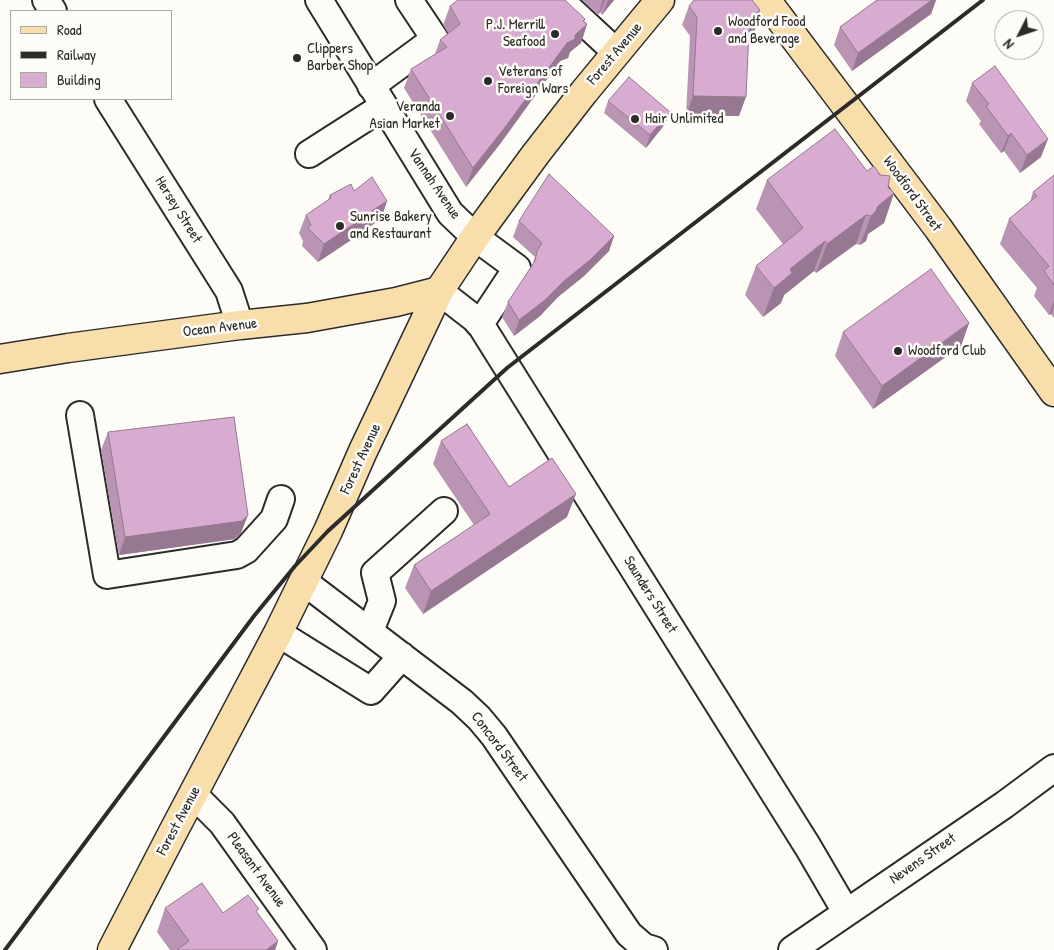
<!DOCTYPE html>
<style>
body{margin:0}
#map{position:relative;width:1054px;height:950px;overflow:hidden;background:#fdfcf7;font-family:"Patrick Hand",sans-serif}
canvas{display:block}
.legend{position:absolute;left:10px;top:10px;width:162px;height:90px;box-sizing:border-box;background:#fdfcf7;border:1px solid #a9a8a5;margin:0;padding:6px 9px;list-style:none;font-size:15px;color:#2b2b2b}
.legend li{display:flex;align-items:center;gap:10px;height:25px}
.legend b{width:25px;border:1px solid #a9a8a5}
.north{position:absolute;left:994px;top:10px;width:50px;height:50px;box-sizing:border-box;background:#fdfcf7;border:1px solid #a9a8a5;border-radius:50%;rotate:229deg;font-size:14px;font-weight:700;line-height:20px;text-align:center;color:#2b2b2b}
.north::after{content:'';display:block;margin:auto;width:18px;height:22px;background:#2b2b2b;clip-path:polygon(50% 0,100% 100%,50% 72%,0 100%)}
</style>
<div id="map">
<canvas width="1054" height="950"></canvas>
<ul class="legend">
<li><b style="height:6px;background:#f8deab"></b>Road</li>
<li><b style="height:6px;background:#2b2b2b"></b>Railway</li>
<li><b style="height:14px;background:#d8acd0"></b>Building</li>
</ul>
<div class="north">N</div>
</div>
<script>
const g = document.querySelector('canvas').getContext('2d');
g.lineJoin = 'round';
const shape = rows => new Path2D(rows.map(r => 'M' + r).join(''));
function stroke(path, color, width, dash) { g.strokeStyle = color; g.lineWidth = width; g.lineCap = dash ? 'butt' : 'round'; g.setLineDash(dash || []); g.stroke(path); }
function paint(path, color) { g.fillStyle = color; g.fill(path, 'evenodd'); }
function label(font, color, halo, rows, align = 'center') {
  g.font = font + ' "Patrick Hand",sans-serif'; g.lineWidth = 5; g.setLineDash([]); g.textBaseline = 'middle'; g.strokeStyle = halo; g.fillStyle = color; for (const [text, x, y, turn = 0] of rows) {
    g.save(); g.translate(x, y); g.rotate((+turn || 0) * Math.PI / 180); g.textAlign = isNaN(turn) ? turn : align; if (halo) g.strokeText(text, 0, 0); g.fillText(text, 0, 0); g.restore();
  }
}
const minor = shape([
 [46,0,53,11],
 [319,0,450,213,475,237,517,268,480,324],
 [560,0,616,52],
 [371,86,435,39,409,0],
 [108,99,229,291,240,325],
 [309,154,384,106],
 [439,291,475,319,482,327,808,847,846,912],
 [80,415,107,575,237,555,246,550,274,519,281,499],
 [303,581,462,702,479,718,494,736,629,934,644,947,654,950],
 [370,631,382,601,375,573,444,511],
 [278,633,371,691,402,656],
 [193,794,222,823,313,950],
 [792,950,1004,805,1054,768]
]);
const major = shape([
 [766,0,938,228,1054,392],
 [0,359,68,348,240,325,307,318,396,302,439,291]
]);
const highway = shape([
 [112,950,173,832,278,633,328,531,363,451,439,291,475,237,535,155,584,92,660,0]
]);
stroke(minor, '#2b2b2b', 30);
stroke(major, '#2b2b2b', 31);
stroke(highway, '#2b2b2b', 31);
stroke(minor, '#fdfcf7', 26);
stroke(major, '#f8deab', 28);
stroke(highway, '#f8deab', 28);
stroke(shape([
 [5,950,254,616,295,566,328,531,507,368,983,0]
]), '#2b2b2b', 4);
paint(shape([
 [582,0,614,0,602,15,600,12,598,15],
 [877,0,936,0,931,14,852,71,834,45,840,27],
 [450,6,585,19,584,21,587,24,581,43,570,52,568,58,560,61,500,144,466,187,404,88,411,69,435,54,440,40,448,33,443,25],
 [689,6,760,10,756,22,757,24,750,43,748,44,739,116,686,115,690,36,682,25],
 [972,83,1041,157,1020,173,1004,151,1001,153,979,124,981,121,966,101],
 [608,101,670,112,665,124,646,148,604,113],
 [867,171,888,187,894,193,884,223,868,234,866,241,860,245,856,244,816,273,814,271,784,295,781,303,763,317,745,295,756,266,783,244,756,209,767,180],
 [1054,175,1054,317,1053,317,1051,314,1049,315,1034,296,1037,288,1000,244,1009,219,1030,202,1033,192],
 [354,191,387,201,381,219,352,238,351,240,318,262,302,246,303,241,299,233,306,215,328,200,330,195],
 [519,221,614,236,609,251,584,276,558,297,540,316,514,336,502,317,508,302,532,266,535,257,513,237],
 [969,323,961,346,873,409,835,356,843,332],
 [108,432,241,533,235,539,119,555,101,450],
 [441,441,509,487,567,517,423,614,405,588,414,565,474,525,433,464],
 [165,908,223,913,257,913,278,941,275,950,170,950,157,932]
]), '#ba94b3');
paint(shape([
 [603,0,605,0,600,12,598,15],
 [608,0,614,0,602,15],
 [932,0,936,0,931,14,852,71,858,53],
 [760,10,754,26,757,24,750,43,742,49,752,16],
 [585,19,581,30,587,24,581,43,570,52,568,58,560,61,500,144,466,187,473,168,567,43,575,35],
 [693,96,746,97,739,116,686,115],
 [670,112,665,124,646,148,650,135],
 [1011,133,1004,151,1001,153,1008,136],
 [1048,139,1041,157,1020,173,1027,155],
 [894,193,884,223,868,234,866,241,860,245,871,216,878,206],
 [387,201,381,219,352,238,351,240,318,262,324,244,356,221],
 [866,215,856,244,816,273,827,244],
 [614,236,609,251,584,276,558,297,540,316,514,336,519,320,564,281],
 [825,241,814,271,784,295,781,303,763,317,774,288,790,269],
 [1054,301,1054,306,1051,314,1049,315],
 [969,323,961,346,873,409,882,386],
 [576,494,567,517,423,614,431,591],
 [248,515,241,533,235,539,119,555,125,537],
 [278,941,275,950,266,950]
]), '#977892');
const building = shape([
 [458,0,565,0,585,19,583,21,587,24,575,35,575,39,567,43,506,126,473,168,411,69,447,47,440,40,460,24,450,6,458,0],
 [694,0,752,0,760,10,752,16,757,24,749,30,746,97,693,96,697,17,689,6,694,0],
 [877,0,932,0,858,53,840,27,877,0],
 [995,66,1048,139,1027,155,1011,133,1008,136,986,106,989,104,972,83,995,66],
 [629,77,670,112,650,135,608,101,629,77],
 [835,129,867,171,874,166,880,175,890,176,888,187,894,193,878,206,876,211,871,216,866,215,827,244,825,241,790,269,792,273,774,288,756,266,803,228,767,180,835,129],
 [549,174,614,236,590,260,564,281,545,300,519,320,508,302,535,261,537,251,542,243,519,221,549,174],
 [1054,175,1054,285,1044,271,1049,266,1009,219,1037,196,1033,192,1054,175],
 [372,177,387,201,356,221,357,222,324,244,308,228,311,225,306,215,331,198,330,195,351,184,354,191,372,177],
 [931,269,969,323,882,386,843,332,931,269],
 [234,417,248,515,242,521,125,537,108,432,234,417],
 [467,424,509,487,552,458,576,494,431,591,414,565,490,514,441,441,467,424],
 [202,883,223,913,248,895,259,909,256,911,278,941,266,950,177,950,189,941,165,908,202,883]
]);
paint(building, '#d8acd0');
stroke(building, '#977892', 1);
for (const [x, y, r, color] of [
 [718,31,5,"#2b2b2b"],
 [555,34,5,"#2b2b2b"],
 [297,58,5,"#2b2b2b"],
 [488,81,5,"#2b2b2b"],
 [450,116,5,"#2b2b2b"],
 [635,119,5,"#2b2b2b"],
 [340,226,5,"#2b2b2b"],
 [898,351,5,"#2b2b2b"]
]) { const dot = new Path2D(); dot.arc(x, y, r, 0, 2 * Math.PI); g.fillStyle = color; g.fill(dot); stroke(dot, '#fdfcf7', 2); }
label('15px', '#2b2b2b', '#fdfcf7', [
 ["Woodford Food",728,22],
 ["and Beverage",728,39],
 ["P.J. Merrill",545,25,"right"],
 ["Seafood",545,42,"right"],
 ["Clippers",307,49],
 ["Barber Shop",307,66],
 ["Veterans of",498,72],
 ["Foreign Wars",498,89],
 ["Veranda",440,107,"right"],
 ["Asian Market",440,124,"right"],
 ["Hair Unlimited",645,119],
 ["Sunrise Bakery",350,217],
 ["and Restaurant",350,234],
 ["Woodford Club",908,351]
], 'left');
label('15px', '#2b2b2b', '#fdfcf7', [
 ["Forest Avenue",615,54,-50],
 ["Vannah Avenue",434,184,56],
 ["Woodford Street",912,194,54],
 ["Hersey Street",178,210,58],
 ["Ocean Avenue",220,328,-7],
 ["Forest Avenue",361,459,-65],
 ["Saunders Street",650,595,58],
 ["Concord Street",499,747,53],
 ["Forest Avenue",179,821,-62],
 ["Nevens Street",923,859,-35],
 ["Pleasant Avenue",256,870,54]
]);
</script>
